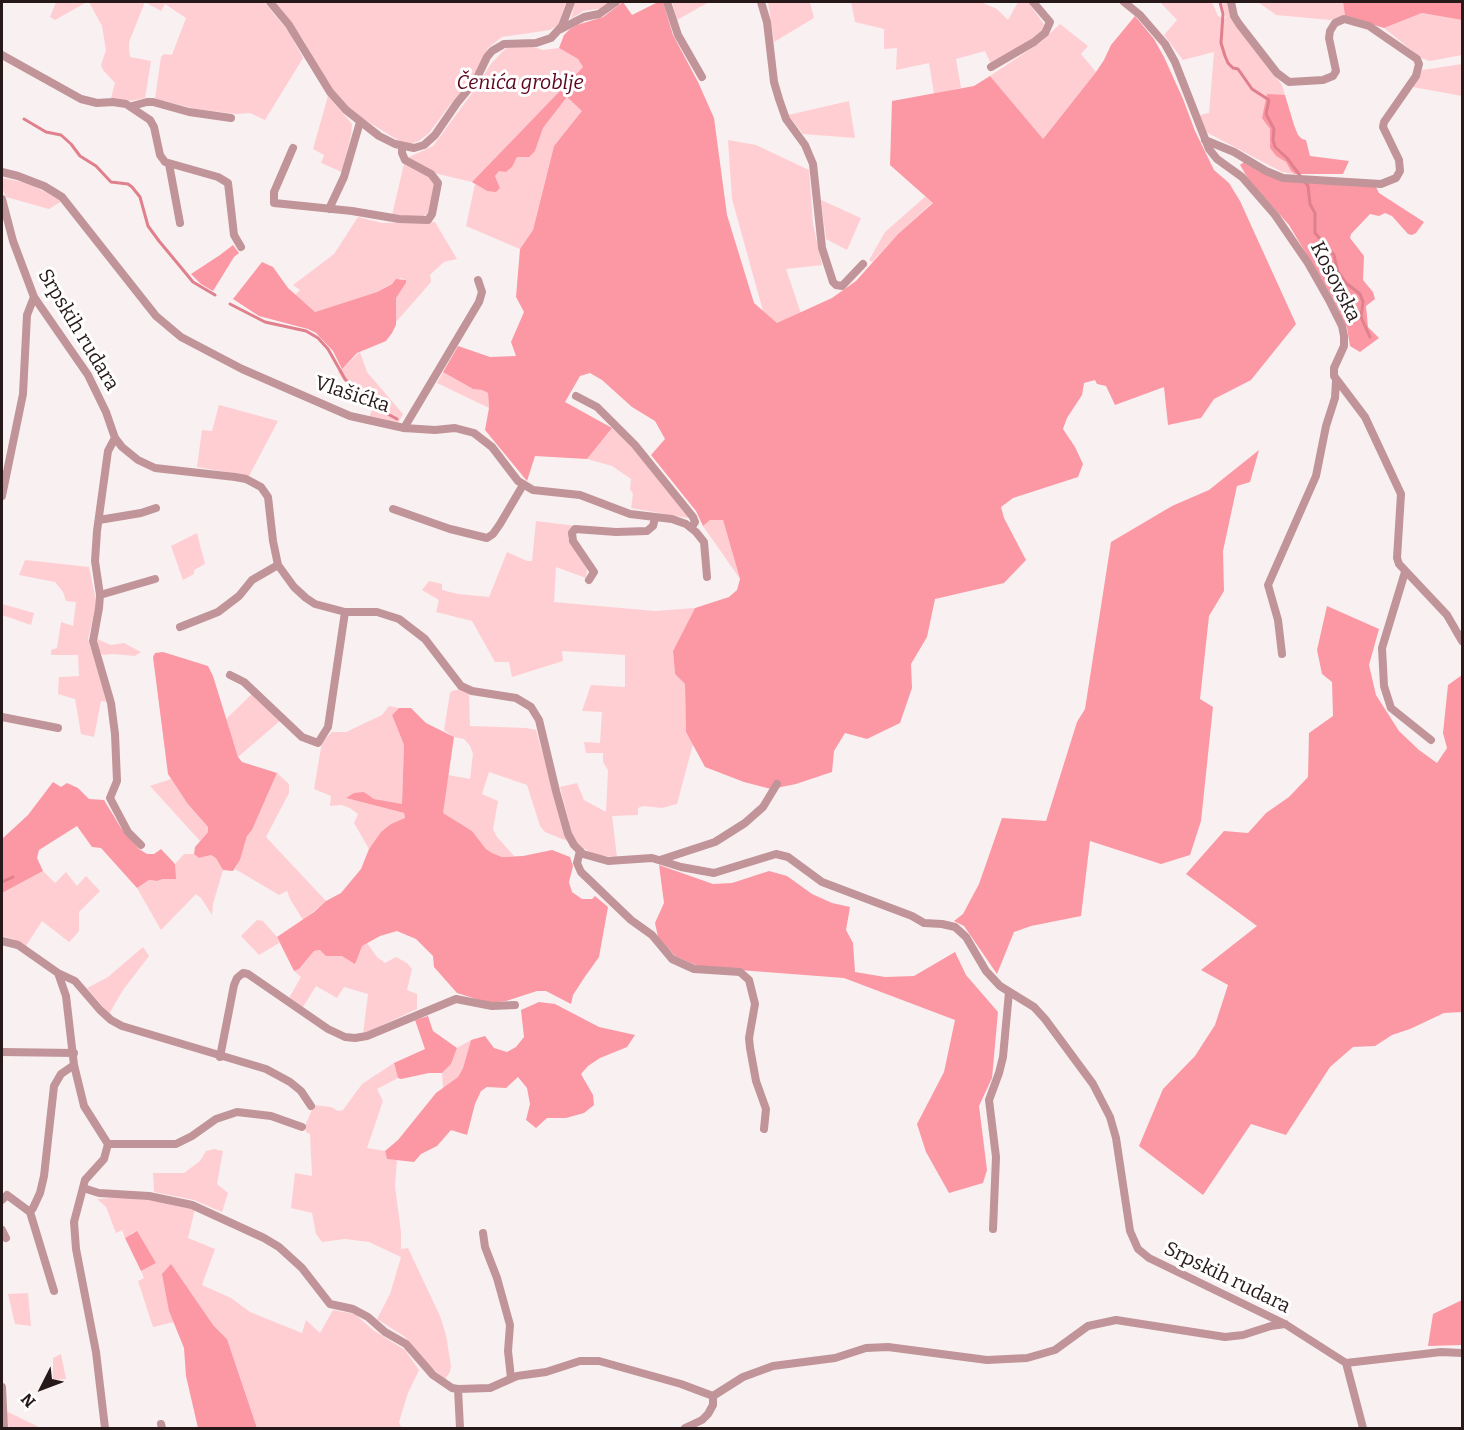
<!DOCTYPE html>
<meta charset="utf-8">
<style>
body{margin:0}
#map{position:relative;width:1464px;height:1430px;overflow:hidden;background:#f9f0f1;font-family:Bitter,serif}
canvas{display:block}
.frame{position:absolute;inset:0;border:3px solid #27191a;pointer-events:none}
.north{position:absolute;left:12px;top:1358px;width:60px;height:60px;-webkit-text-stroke:4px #fff;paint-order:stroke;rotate:228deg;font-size:16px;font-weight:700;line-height:24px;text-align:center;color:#27191a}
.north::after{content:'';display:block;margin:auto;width:21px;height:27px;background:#27191a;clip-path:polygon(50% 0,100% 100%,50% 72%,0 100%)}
</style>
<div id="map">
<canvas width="1464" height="1430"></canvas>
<div class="frame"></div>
<div class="north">N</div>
</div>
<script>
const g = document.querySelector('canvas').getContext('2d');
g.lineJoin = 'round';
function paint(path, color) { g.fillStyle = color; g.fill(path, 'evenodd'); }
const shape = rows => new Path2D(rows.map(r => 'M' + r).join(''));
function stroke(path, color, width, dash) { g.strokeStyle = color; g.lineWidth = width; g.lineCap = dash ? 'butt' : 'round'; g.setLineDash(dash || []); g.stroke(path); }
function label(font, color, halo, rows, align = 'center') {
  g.font = font + ' Bitter,serif'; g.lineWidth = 6; g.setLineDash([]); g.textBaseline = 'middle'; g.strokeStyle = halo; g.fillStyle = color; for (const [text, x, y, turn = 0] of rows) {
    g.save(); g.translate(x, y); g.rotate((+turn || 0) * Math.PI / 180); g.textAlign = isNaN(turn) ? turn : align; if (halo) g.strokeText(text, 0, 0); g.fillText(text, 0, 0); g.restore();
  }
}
paint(shape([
 [56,2,87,2,55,20,50,17],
 [89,2,264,2,289,32,303,58,265,120,250,113,237,114,196,109,155,99,161,57,164,54,172,55,186,18,165,4,161,11,145,2,129,42,129,50,130,57,151,61,145,98,130,101,111,98,115,83,103,70,101,65,106,50,102,26],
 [276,2,566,2,558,25,550,30,502,37,488,48,473,79,450,105,429,133,419,141,410,144,401,142,362,118,346,105,327,84,304,41],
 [575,2,611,2,604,8,583,11,571,19],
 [672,2,709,2,677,20],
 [768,2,810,2,814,18,774,42],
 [851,2,981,2,997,9,1008,20,1018,2,1028,2,1044,24,1041,33,991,64,985,51,956,59,961,88,934,94,929,63,896,70,897,48,884,49,884,29,855,22],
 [1163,2,1212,2,1218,16,1226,19,1222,2,1229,2,1259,54,1282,85,1285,95,1267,95,1266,122,1270,129,1270,148,1276,156,1286,162,1291,171,1295,174,1282,172,1206,132,1200,115,1209,113,1214,52,1183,60,1164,35,1177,20,1161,3],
 [1258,2,1343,2,1345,16,1330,20,1276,15],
 [1422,13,1462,20,1462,55,1430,61,1421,58,1384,28],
 [1060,24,1088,46,1081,54,1096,72,1042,140,990,76,1041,42],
 [530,46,543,50,559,48,578,59,583,67,472,182,434,173,410,159,409,157,433,146,478,85,490,65,502,52,507,48],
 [1462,64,1462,96,1413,87,1422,70],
 [328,96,352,124,351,135,342,172,321,163,324,155,313,149],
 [567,97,583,111,554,146,533,230,520,249,466,226,475,184,487,191,500,188,495,176,499,170,506,172,512,167,517,156,535,151,543,128],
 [849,101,855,138,803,134,788,115],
 [728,140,756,145,809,170,813,224,822,265,786,269,801,313,778,324,763,311,732,199],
 [404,164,427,176,434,183,429,212,422,217,392,215],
 [2,178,28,183,62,201,49,209,6,197,2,188],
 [926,196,933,202,898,234,872,262,869,260,885,232],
 [821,200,861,218,847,250,826,239],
 [358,217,382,223,435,222,457,259,444,262,434,271,430,275,431,282,396,322,396,298,406,283,406,280,401,278,377,292,315,312,295,295,300,290,293,285,334,254],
 [360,352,367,372,403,414,398,423,369,418,372,409,344,381,338,372],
 [443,372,473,389,482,390,488,393,489,408,437,383],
 [219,405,278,421,249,476,197,467,202,430,212,431],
 [612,428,633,447,687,514,688,518,631,508,633,494,630,489,631,479,612,466,587,459],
 [710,520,723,520,740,579,703,526],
 [536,521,576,526,570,530,568,539,587,569,586,578,556,567,554,602,655,611,695,608,673,651,675,674,685,684,686,732,693,744,677,804,662,808,643,806,638,808,638,815,612,816,617,857,595,855,580,846,573,839,560,787,577,783,584,800,606,812,608,770,603,762,603,753,586,753,584,742,600,743,602,712,582,711,591,685,625,687,625,655,562,651,563,661,512,677,509,662,495,662,472,621,436,612,439,600,422,590,429,581,442,584,442,590,458,594,489,597,507,552,527,561,532,561],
 [197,533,205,564,194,570,194,574,183,580,171,546],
 [25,560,89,567,95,596,95,609,88,639,108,702,101,701,94,737,81,734,75,699,58,694,59,677,79,676,78,655,51,655,51,650,57,648,61,622,73,626,76,602,66,601,63,592,55,582,19,575],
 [2,604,34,613,31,625,2,615],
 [97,639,111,645,124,643,141,652,135,656,113,654,102,655,99,650],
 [461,689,469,694,470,726,526,728,536,730,567,841,545,832,540,826,527,785,489,772,482,794,498,801,493,829,497,837,514,856,502,857,492,853,486,849,472,831,442,813,448,775,470,779,473,754,470,746,464,739,454,737,444,730,450,693,452,691],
 [253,693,281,720,238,757,226,719],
 [389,706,399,708,392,715,404,745,402,805,374,799,364,792,346,798,404,813,405,819,391,824,382,832,369,849,354,823,358,814,350,808,341,805,330,806,331,796,314,789,322,742,332,732,346,732,382,715],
 [277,773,289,784,289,793,266,837,326,901,303,920,290,899,287,891,279,895,235,869,240,860,247,836,252,830],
 [171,779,187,803,208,827,208,832,200,841,150,786],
 [184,854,194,854,199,858,211,855,217,858,223,870,213,904,212,915,201,898,196,894,161,930,137,888,149,880,157,881,163,879,175,879,175,864],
 [43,871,55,883,66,872,77,886,86,876,100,891,79,912,79,931,75,936,69,942,42,921,26,946,13,939,2,936,2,893],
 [257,920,263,921,277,937,279,943,259,955,241,936],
 [367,943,377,957,385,963,396,957,407,963,412,969,407,990,417,994,417,1009,363,1034,368,994,344,987,337,998,316,986,303,1007,289,998,301,977,294,971,299,969,314,951,321,950,326,956,342,956],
 [143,947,149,956,123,990,109,1014,87,988,108,977],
 [471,1040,463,1068,458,1077,443,1089,442,1073,451,1064,457,1048],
 [394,1063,398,1078,377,1089,383,1101,367,1148,385,1151,387,1159,397,1160,395,1186,401,1232,401,1249,408,1248,440,1316,446,1335,451,1366,450,1372,445,1379,429,1365,405,1337,377,1319,390,1294,401,1257,369,1242,345,1239,322,1242,316,1234,312,1213,291,1208,295,1173,312,1176,310,1134,306,1132,305,1126,314,1105,331,1107,338,1111,343,1110,362,1084],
 [214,1149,223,1151,217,1184,228,1193,222,1212,194,1200,154,1192,153,1173,184,1173,200,1161,206,1151],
 [123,1197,175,1203,195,1209,188,1238,215,1249,202,1285,231,1298,250,1312,302,1333,306,1320,320,1333,333,1310,355,1314,373,1330,405,1350,419,1370,408,1393,399,1422,401,1427,405,1428,257,1428,227,1339,213,1325,169,1311,174,1322,153,1327,138,1281,144,1278,141,1271,156,1263,134,1232,125,1238,122,1230,116,1233,106,1207,97,1199],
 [28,1293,31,1326,15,1324,8,1294],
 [61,1354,66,1379,53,1380,53,1358],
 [6,1411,41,1428,9,1428]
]), '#ffced3');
paint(shape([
 [623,2,632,15,658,2,663,2,673,35,698,82,714,118,727,215,754,303,777,323,832,298,856,281,898,234,933,203,890,165,892,101,974,86,990,76,1043,139,1096,72,1104,60,1111,45,1135,16,1154,39,1164,57,1183,99,1195,131,1214,170,1229,183,1240,201,1296,324,1251,380,1214,399,1201,418,1168,425,1164,387,1115,405,1106,386,1097,384,1095,380,1084,383,1082,395,1067,418,1063,429,1075,447,1083,464,1078,477,1013,498,1001,507,1004,518,1026,560,1004,583,935,599,927,637,911,664,912,688,900,723,867,739,845,733,834,751,832,772,796,784,771,789,744,782,705,767,686,732,685,684,675,674,673,651,695,608,729,597,737,590,740,579,723,520,710,520,703,526,696,511,651,455,665,439,655,421,632,407,602,380,590,373,580,376,565,402,612,428,587,459,535,456,527,481,485,430,489,408,488,393,482,390,473,389,443,372,458,346,490,357,516,356,511,342,524,312,516,297,520,249,533,230,554,146,582,111,567,97,543,128,535,151,529,157,517,157,512,167,506,172,499,171,495,176,500,188,496,192,487,191,472,182,583,67,578,59,559,48,564,35,570,29,577,25,603,17],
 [1343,2,1462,2,1462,20,1422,13,1384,28,1345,16],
 [1267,94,1285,95,1294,125,1298,135,1302,139,1306,140,1310,156,1349,161,1343,174,1295,174,1291,171,1286,162,1276,156,1270,148,1270,129,1262,118],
 [1245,161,1274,178,1376,187,1379,193,1424,222,1416,233,1412,235,1408,234,1392,216,1385,213,1379,216,1370,214,1351,234,1350,238,1364,256,1363,280,1373,292,1375,299,1366,306,1368,327,1379,338,1360,352,1350,346,1347,328,1332,297,1289,225,1249,180,1240,165],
 [233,245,239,253,234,257,213,291,201,284,191,274,220,255],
 [262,262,273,267,288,288,315,312,377,292,392,284,396,279,406,280,406,283,396,298,396,325,392,333,386,341,357,353,342,369,333,351,316,333,308,329,259,316,233,299],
 [1259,450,1250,482,1237,486,1223,551,1224,591,1209,616,1200,699,1213,707,1201,821,1190,855,1161,864,1090,841,1081,916,1031,926,1014,932,997,974,964,926,954,921,963,914,979,884,1002,818,1046,821,1077,722,1085,709,1111,542,1172,506,1209,490],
 [1327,606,1379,629,1369,665,1376,695,1399,731,1419,750,1437,763,1447,748,1443,733,1448,685,1462,675,1462,1012,1444,1013,1410,1029,1392,1035,1375,1046,1353,1047,1330,1067,1286,1135,1251,1124,1203,1195,1139,1146,1163,1089,1195,1056,1215,1025,1228,985,1201,970,1257,926,1186,874,1224,831,1248,833,1266,813,1289,797,1308,777,1309,733,1333,716,1332,682,1322,674,1317,650],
 [163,652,208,666,213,676,238,757,242,762,277,773,252,830,247,836,240,860,233,871,223,870,216,858,211,855,199,858,194,854,195,847,208,832,208,827,187,803,168,774,153,657,155,653],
 [399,708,411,708,426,723,454,737,443,813,472,831,486,849,492,853,502,857,523,856,552,850,570,857,573,866,569,882,572,892,582,899,592,899,595,896,608,907,599,957,584,978,573,995,571,1004,546,991,537,991,506,1001,489,1003,457,993,434,967,433,956,416,939,397,931,380,936,362,946,355,964,342,956,326,956,320,950,314,951,299,969,294,971,277,937,314,912,326,901,341,893,361,869,369,849,381,832,391,824,405,818,404,813,346,798,354,793,364,792,374,799,402,804,404,745,392,715],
 [53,782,61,787,67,783,78,788,89,799,104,800,121,828,139,849,147,854,154,854,161,849,175,864,176,879,163,879,157,881,149,880,137,888,101,848,92,847,77,826,39,850,37,858,43,871,2,893,2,839,28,815],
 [659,865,713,884,732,883,769,871,787,876,812,894,832,903,850,907,846,930,853,943,855,972,885,977,914,976,955,952,966,975,998,1012,992,1078,979,1106,987,1170,983,1183,949,1193,926,1152,917,1124,944,1072,955,1020,844,978,700,967,675,956,658,937,655,923,664,903],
 [539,1002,555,1004,599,1027,635,1035,627,1047,600,1058,588,1066,581,1074,593,1095,594,1105,584,1113,566,1118,547,1118,536,1128,526,1120,530,1104,527,1088,518,1077,506,1088,487,1087,481,1091,475,1104,467,1135,451,1130,437,1146,421,1154,414,1162,387,1159,385,1151,398,1140,436,1093,458,1077,463,1068,471,1040,485,1036,494,1048,507,1052,516,1047,524,1037,521,1010],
 [428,1016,433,1031,457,1048,451,1064,442,1073,429,1073,401,1079,398,1078,394,1063,425,1049,415,1020],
 [137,1231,156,1263,141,1271,125,1238],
 [171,1264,213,1325,227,1339,257,1428,198,1428,186,1376,184,1348,169,1311,162,1274],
 [1462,1300,1462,1345,1428,1346,1433,1314]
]), '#fb98a4');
stroke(shape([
 [1220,2,1223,14,1221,43,1225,56,1228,63,1233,68,1238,69,1252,89,1269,100,1266,114,1274,129,1273,140,1275,147,1287,158,1301,177],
 [24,119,46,132,61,135,71,144,80,156,96,166,111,182,128,184,132,187,140,197,148,226,159,241,193,282,215,295],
 [1305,182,1308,186,1310,204,1315,213,1315,233,1334,255,1338,272,1346,283,1360,294,1363,302,1361,317,1370,337],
 [230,304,265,322,306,331,318,338,328,349,345,379,360,395,373,406,397,419],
 [2,882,13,877]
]), '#e0808d', 3);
stroke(shape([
 [270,2,289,25,330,92,346,110,379,136,395,144,414,148,424,145,435,135,457,103,476,80,487,57,492,51,504,44,536,43,551,38,562,26,571,2],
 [667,2,678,35,702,77],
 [761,2,767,22,774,82,779,99,786,119,805,145,813,164,822,248,833,282,836,285,842,286,863,264],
 [1124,2,1140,15,1165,44,1175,62,1209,149,1217,159,1242,177,1275,215,1308,263,1329,300,1342,326,1344,336,1344,346,1334,368,1334,376,1365,417,1401,494,1397,558,1399,564,1447,615,1462,641],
 [561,29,584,17,599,14,616,2],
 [2,55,81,99,97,103,113,102,126,104,150,120,154,127,160,155,165,162,218,177,228,183,234,235,241,247],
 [991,67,1034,42,1045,33,1050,22,1033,2],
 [132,106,147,102,153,102,189,112,231,118],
 [1205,140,1234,152,1266,171,1283,178,1381,184,1396,178,1400,171,1399,160,1383,127,1384,122,1416,76,1419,64,1417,59,1369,26,1344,19,1335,23,1330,31,1329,38,1336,71,1333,76,1323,80,1289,82,1277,73,1239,24,1234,16,1231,2],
 [293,148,274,192,274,203,352,211,399,219,428,220,432,214,438,183,431,174,405,160,402,153,402,147],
 [169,164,180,223],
 [2,172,18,176,44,186,62,197,156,316,181,337,242,369,350,416,404,428,435,430,455,428,474,433,492,447,518,481,533,490,580,495,630,514,672,519,686,524,696,532,704,542,707,577],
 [2,199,13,241,34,297,88,375,106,412,115,438,122,447,138,460,155,468,235,477,246,479,261,487,268,497,273,541,278,565,294,587,306,598,315,604,345,612,377,612,399,619,425,639,461,686,472,691,516,698,531,707,539,720,556,791,568,834,574,845,583,854,608,861,652,858,681,867,714,873,776,854,788,857,822,882,912,916,924,923,942,924,955,927,966,937,986,971,1000,986,1034,1007,1045,1019,1093,1084,1110,1117,1116,1138,1130,1231,1138,1249,1149,1258,1285,1324,1346,1363,1441,1352,1462,1353],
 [329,209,344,177,360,122],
 [576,396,597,407,635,445,693,517,695,522,691,528],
 [404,428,479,302,482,292,478,280],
 [115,438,108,451,97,531,95,561,100,595,99,608,93,641,111,703,115,734,117,781,110,798,128,832,141,845],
 [2,496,23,394,27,315,34,297],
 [393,509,450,529,487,538,493,534,500,524,523,485],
 [99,520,141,513,156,508],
 [1405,572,1382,648,1384,686,1391,708,1431,740],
 [589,580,594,572,573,541,572,533,575,529,616,532,647,531,653,526,655,518],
 [100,595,155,579],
 [180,627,218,612,239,596,252,580,278,565],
 [1282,654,1278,620,1268,585,1316,476,1326,426,1335,398,1336,381],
 [230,675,244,682,302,737,318,743,328,727,345,612],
 [2,717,58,728],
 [580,851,577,863,581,872,631,920,652,935,672,959,694,969,740,972,749,980,755,1004,749,1038,750,1048,756,1081,766,1109,764,1129],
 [660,860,715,842,745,823,763,807,777,784],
 [2,941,18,945,58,973,66,996,74,1065,61,1074,54,1086,44,1176,40,1193,33,1208,30,1212,7,1195,2,1200],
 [58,973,75,981,100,1010,111,1020,122,1026,266,1069,290,1082,301,1091,311,1106],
 [2,1052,74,1053],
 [220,1057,234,985,237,978,243,973,248,974,328,1029,345,1037,355,1038,367,1036,456,999,492,1006,515,1005],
 [74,1065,84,1106,108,1144,176,1144,192,1136,216,1119,237,1112,271,1116,302,1127],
 [83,1188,99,1193,149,1196,192,1205,264,1238,279,1247,302,1268,330,1304,353,1309,368,1317,385,1332,406,1344,433,1375,452,1388,458,1389,460,1428],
 [30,1212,54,1291],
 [993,1229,996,1157,989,1100,999,1073,1003,1057,1009,992],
 [2,1230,6,1238],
 [483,1233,485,1247,497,1278,510,1325,508,1351,511,1378],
 [1346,1363,1363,1428],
 [2,1387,4,1428],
 [458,1389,490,1388,517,1376,546,1372,580,1361,599,1361,681,1384,713,1396,713,1405,708,1414,702,1420,685,1428],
 [713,1396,743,1377,773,1366,835,1358,866,1348,888,1347,987,1360,1027,1358,1055,1350,1088,1326,1116,1320,1225,1337,1243,1335,1271,1326,1285,1324],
 [161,1424,162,1428],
 [105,1428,96,1352,76,1249,74,1222,85,1180,104,1159,108,1144]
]), '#c09498', 8);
label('italic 20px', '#5c031e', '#fff', [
 ["Čenića groblje",520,83]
]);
label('20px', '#27191a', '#fff', [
 ["Kosovska",1335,282,63],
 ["Srpskih rudara",78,330,59],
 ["Vlašićka",352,395,18],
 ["Srpskih rudara",1227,1278,26]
]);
</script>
